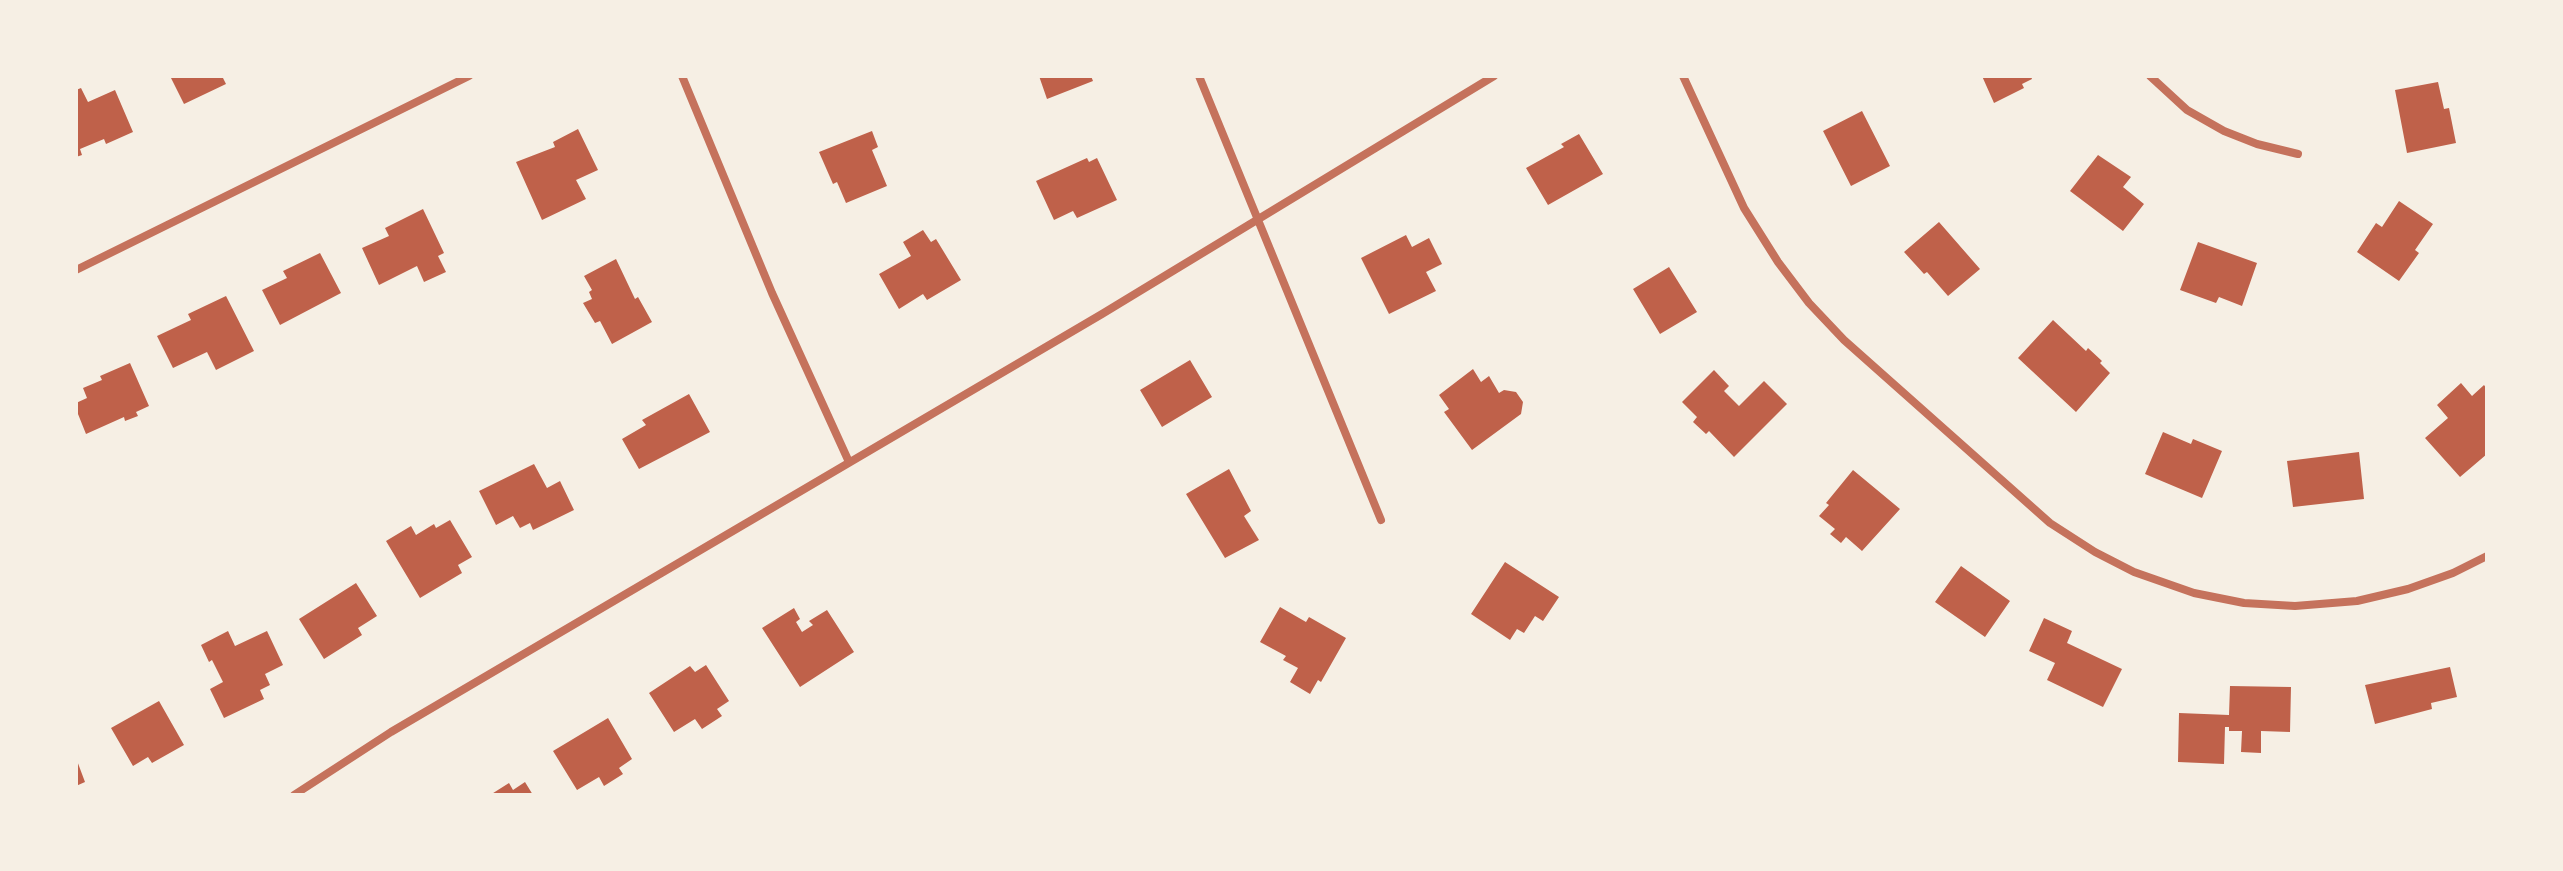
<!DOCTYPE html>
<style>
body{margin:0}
#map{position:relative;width:2563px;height:871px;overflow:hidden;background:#f6efe4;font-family:"Fira Sans",sans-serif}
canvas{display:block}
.frame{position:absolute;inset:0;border:78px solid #f6efe4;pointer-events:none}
</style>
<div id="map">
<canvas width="2563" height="871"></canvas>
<div class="frame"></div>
</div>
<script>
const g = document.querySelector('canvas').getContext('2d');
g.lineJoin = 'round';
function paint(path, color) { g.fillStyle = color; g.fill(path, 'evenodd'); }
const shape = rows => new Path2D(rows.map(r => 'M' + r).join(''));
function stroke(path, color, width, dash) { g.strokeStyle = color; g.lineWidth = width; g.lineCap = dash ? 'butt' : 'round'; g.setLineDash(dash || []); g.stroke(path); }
paint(shape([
 [170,76,222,76,226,84,184,104],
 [1039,76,1091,76,1093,81,1047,99],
 [1982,76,2031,76,2032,79,2022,84,2024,88,1994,103],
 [2438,82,2444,109,2449,108,2456,143,2407,153,2395,90],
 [81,88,88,102,115,90,133,132,106,144,104,139,80,149,82,155,76,157,76,90],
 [1862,111,1890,166,1851,186,1823,131],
 [578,129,598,170,576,180,586,199,542,220,516,162,555,147,553,142],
 [872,131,878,147,872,150,887,186,846,203,837,182,833,184,819,152],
 [1579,134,1603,174,1548,205,1526,168,1564,147,1561,144],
 [2098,155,2131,177,2123,187,2144,204,2123,231,2070,191],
 [1087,158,1089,162,1097,158,1117,200,1077,218,1073,211,1054,220,1036,181],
 [2399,201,2433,224,2415,250,2419,253,2399,281,2357,252,2376,223,2382,227],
 [423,209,444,253,438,256,446,272,424,282,417,266,379,285,362,248,389,236,385,228],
 [1939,222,1980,269,1948,296,1927,272,1924,274,1904,252],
 [923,230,931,242,936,239,961,280,927,300,923,294,899,309,879,274,911,256,903,242],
 [1406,235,1412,247,1429,238,1442,264,1426,272,1436,291,1389,314,1361,258],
 [2198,242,2257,263,2242,306,2219,297,2216,303,2180,290],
 [320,253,341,293,280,325,262,290,287,278,283,271],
 [616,259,635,299,638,297,652,322,612,344,600,321,595,323,583,303,592,299,589,292,592,290,584,276],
 [1669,267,1697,312,1660,334,1633,289],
 [226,296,254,351,216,370,207,352,173,368,157,336,191,320,188,314],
 [2053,320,2086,351,2088,348,2102,361,2100,363,2110,373,2076,412,2018,358],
 [1190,360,1212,397,1162,427,1140,390],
 [130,363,149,406,136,412,138,416,125,421,124,417,86,434,76,409,76,403,87,398,83,388,102,380,100,376],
 [1473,369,1481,382,1489,376,1499,393,1504,390,1516,392,1523,402,1521,414,1472,450,1444,412,1449,409,1439,395],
 [1714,370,1729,386,1724,391,1739,406,1764,381,1787,404,1734,457,1709,431,1706,434,1693,422,1697,417,1682,402],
 [2461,383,2472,396,2484,385,2487,389,2487,454,2460,477,2425,438,2448,418,2437,405],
 [689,394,710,432,639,469,622,439,646,425,642,420],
 [2163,432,2191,444,2193,439,2222,451,2202,498,2145,474],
 [2359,452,2364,499,2293,507,2287,461],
 [534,464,547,488,560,481,574,510,533,530,530,523,520,528,513,516,496,525,479,491],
 [1229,469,1251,511,1244,516,1259,540,1225,558,1186,494],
 [1853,470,1900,509,1862,551,1846,537,1841,543,1830,534,1835,529,1819,516,1829,505,1826,503],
 [450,520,472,557,458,565,462,573,420,598,386,541,411,526,416,535,434,524,436,528],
 [1505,562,1559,597,1543,621,1535,616,1524,633,1517,629,1510,640,1471,614],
 [1961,566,2010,601,1985,637,1935,602],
 [356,583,377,616,358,628,362,635,324,659,299,619],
 [1280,607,1306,622,1309,617,1346,638,1321,682,1318,680,1310,694,1290,682,1298,668,1283,660,1286,656,1260,642],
 [794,608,800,619,796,622,802,632,813,625,809,621,827,610,854,652,800,687,762,628],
 [2044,618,2072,631,2067,643,2122,669,2103,707,2047,680,2055,663,2029,651],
 [228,631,235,646,267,631,283,665,265,674,270,685,260,690,264,699,224,718,210,689,223,682,212,660,209,662,201,645],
 [706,665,729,701,717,709,722,716,702,729,695,719,674,732,649,693,690,666,695,672],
 [2450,667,2457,697,2431,703,2432,709,2375,724,2365,685],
 [2230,686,2291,687,2290,732,2261,731,2261,753,2241,752,2242,731,2229,731,2229,727,2225,727,2224,764,2178,762,2179,713,2229,715],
 [159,701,184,745,152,763,148,757,133,766,111,728],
 [608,718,632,759,619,768,623,774,604,786,599,777,577,790,553,751],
 [76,758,85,782,76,786],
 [525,782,533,795,490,795,509,783,513,790]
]), '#bf614a');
stroke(shape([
 [682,76,772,293,849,462],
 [1199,76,1381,520],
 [1683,76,1744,208,1778,262,1809,303,1844,340,2050,523,2095,552,2134,572,2194,593,2244,603,2295,606,2357,601,2408,589,2453,573,2487,556],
 [2150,76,2187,110,2224,131,2257,144,2298,154],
 [76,270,469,76],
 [294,795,391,732,1102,314,1494,76]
]), '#c5725c', 8);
</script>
